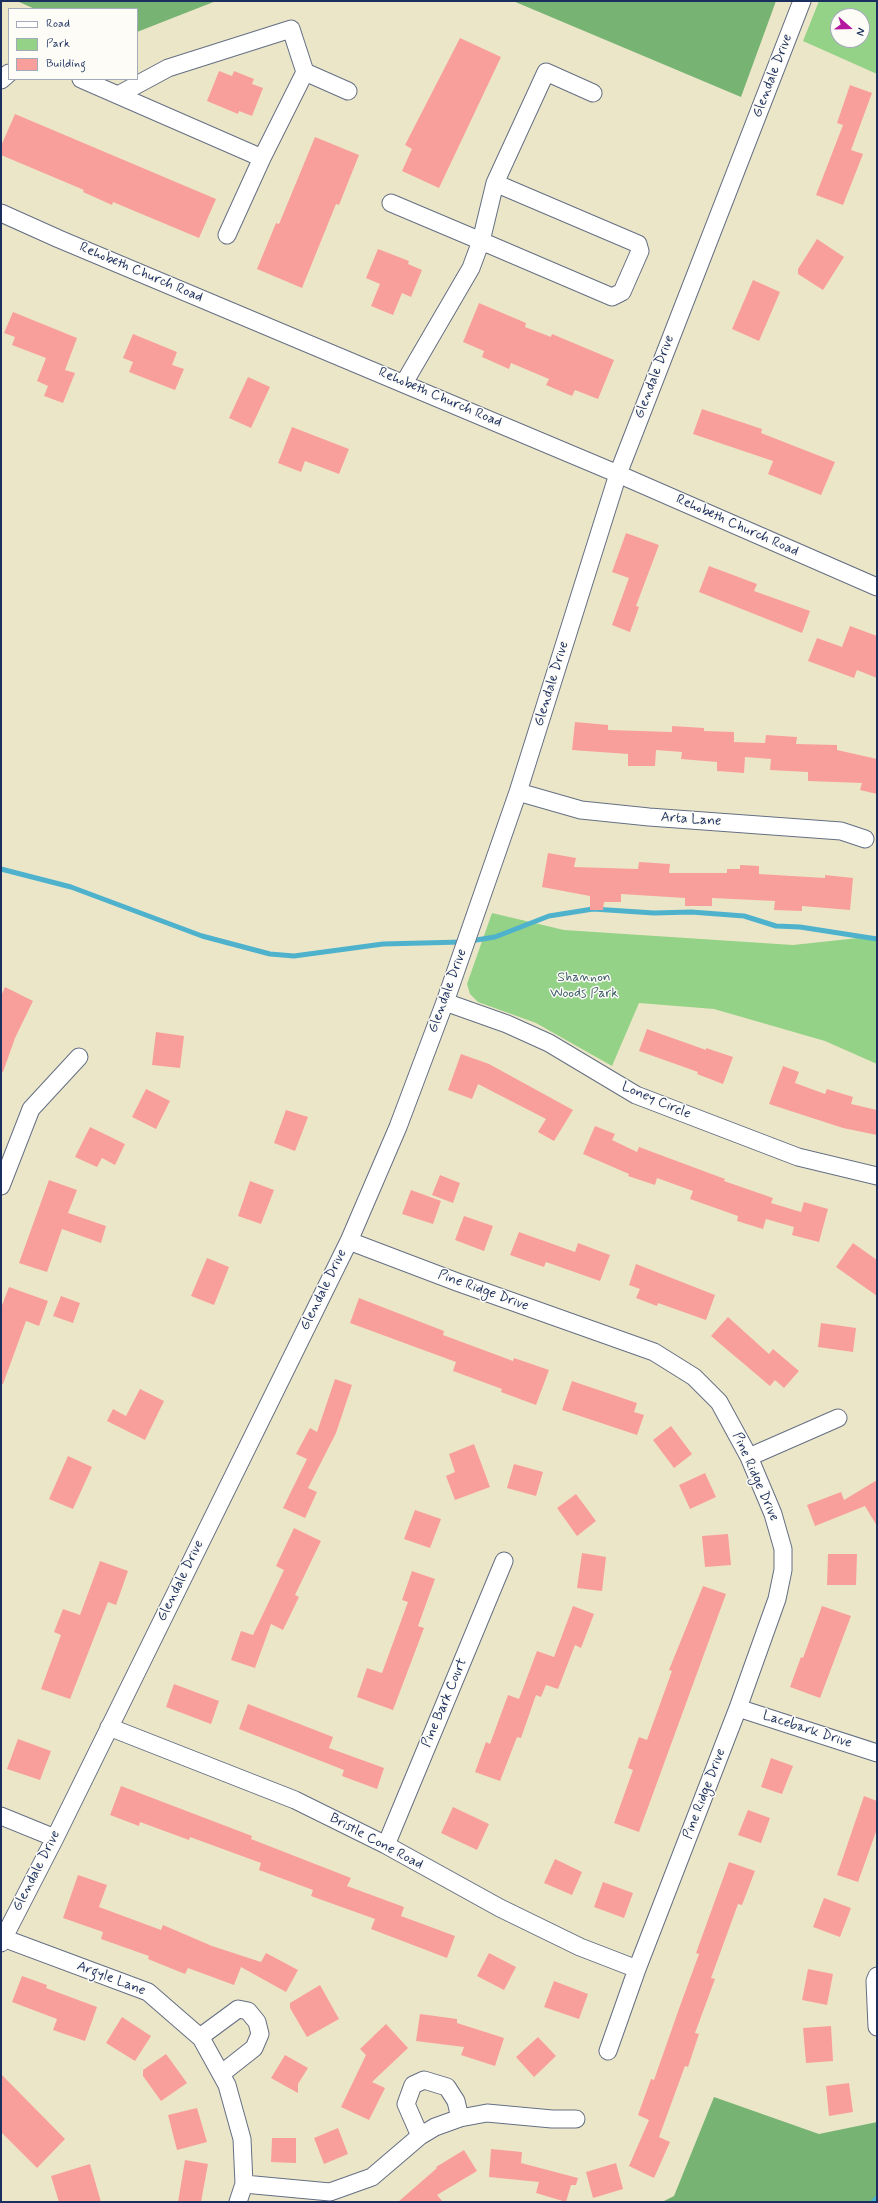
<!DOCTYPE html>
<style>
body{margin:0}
#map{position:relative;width:878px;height:2203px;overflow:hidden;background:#ece6c8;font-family:Mynerve,sans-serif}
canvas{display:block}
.frame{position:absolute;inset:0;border:2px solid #1b2f5e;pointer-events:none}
.legend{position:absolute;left:8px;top:8px;width:130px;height:72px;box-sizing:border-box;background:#fdfcf7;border:1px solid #a3aaba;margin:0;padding:5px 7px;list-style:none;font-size:12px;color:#1b2f5e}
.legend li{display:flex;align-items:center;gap:8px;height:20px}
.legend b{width:20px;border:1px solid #a3aaba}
.north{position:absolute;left:830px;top:8px;width:40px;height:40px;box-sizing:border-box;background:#fdfcf7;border:1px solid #a3aaba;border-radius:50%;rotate:110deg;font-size:11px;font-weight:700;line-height:16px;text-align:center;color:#1b2f5e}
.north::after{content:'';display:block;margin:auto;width:14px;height:18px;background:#b5179e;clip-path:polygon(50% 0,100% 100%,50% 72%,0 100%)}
</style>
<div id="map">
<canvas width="878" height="2203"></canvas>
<div class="frame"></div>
<ul class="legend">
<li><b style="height:5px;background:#fff"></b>Road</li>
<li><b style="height:11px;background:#94d287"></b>Park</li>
<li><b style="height:11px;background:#f99f9b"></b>Building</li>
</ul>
<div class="north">N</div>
</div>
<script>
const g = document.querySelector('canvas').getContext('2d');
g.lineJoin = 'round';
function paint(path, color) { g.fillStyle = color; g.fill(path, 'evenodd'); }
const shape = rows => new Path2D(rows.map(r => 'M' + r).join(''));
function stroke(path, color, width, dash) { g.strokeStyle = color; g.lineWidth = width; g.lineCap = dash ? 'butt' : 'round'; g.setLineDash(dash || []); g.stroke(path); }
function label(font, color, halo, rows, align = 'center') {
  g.font = font + ' Mynerve,sans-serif'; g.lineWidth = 3; g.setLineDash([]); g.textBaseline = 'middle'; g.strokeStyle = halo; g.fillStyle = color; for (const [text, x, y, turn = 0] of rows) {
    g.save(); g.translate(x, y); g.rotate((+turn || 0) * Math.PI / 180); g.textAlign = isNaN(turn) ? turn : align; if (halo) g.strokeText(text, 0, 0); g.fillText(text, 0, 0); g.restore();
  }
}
paint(shape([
 [819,1,877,1,877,74,803,41],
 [838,16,862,16,862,40,838,40],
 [492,913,564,930,793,945,877,936,877,1064,825,1041,714,1009,639,1003,612,1066,536,1023,478,1002,470,994,467,984]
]), '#94d287');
paint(shape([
 [17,1,216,1,137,32,137,9,35,9],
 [513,1,776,1,741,97],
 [714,2097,819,2134,877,2122,877,2202,662,2202,674,2196]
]), '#77b474');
stroke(shape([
 [1,869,71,887,202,936,270,954,294,956,383,944,462,942],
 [470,941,495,937,549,916,593,909,654,913,691,912,744,916,776,926,800,927,877,939],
 [873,2202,877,2198]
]), '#4eb2cd', 5);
paint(shape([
 [460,38,501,57,439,188,402,171,412,149,405,145],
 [219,71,232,76,234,71,254,79,252,84,263,88,252,116,239,111,238,114,207,101],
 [850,85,872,93,851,150,863,154,843,205,816,195,843,125,837,123],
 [15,114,216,199,199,238,113,202,112,205,83,192,84,190,1,155,1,146],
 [315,137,359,155,339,205,336,204,302,288,257,269,276,223,279,224],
 [817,239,844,257,823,290,798,274,798,269],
 [378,249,409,261,408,264,422,270,411,297,402,293,393,315,371,306,380,284,366,278],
 [753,280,780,292,759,341,732,329],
 [479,303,526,323,525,327,551,337,552,334,614,360,598,399,575,390,572,396,546,385,549,379,511,363,509,369,482,357,484,351,463,342],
 [13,312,77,338,65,370,75,373,63,403,44,396,48,386,37,381,46,358,12,345,15,337,4,333],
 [133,334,177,352,172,365,184,369,175,390,129,372,133,362,123,358],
 [248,377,270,387,251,428,229,418],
 [702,409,762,429,761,433,835,462,821,495,768,474,773,461,693,434],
 [292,427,349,449,339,474,305,461,301,472,278,463],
 [626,533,659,545,636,606,639,607,630,632,612,625,629,578,612,572],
 [709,566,757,584,754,591,810,611,802,633,699,592],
 [850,626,877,636,877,678,857,670,854,678,808,661,817,638,842,647],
 [575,722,608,725,608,730,672,732,672,726,704,728,704,731,734,732,734,742,765,743,766,735,797,737,796,744,837,745,837,750,877,759,877,794,860,790,862,783,808,781,808,772,770,770,771,759,745,757,744,773,717,771,717,762,681,759,682,752,656,750,655,766,628,766,628,754,572,750],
 [548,853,576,858,574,867,638,869,639,862,670,864,669,873,727,873,727,869,740,869,740,865,759,866,759,874,825,878,825,875,853,878,850,910,802,906,802,911,774,910,775,901,712,898,712,906,685,906,685,898,621,894,621,902,604,902,603,910,590,910,590,896,542,887],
 [5,987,33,1001,15,1038,3,1072,1,1071,1,996],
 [647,1029,706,1050,706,1048,733,1057,723,1084,697,1074,698,1072,639,1051],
 [156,1032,184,1036,180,1068,152,1065],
 [461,1054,489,1064,573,1110,554,1141,538,1132,546,1119,478,1084,472,1099,448,1090],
 [783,1066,799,1072,795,1083,825,1094,827,1089,853,1097,851,1104,877,1110,877,1135,843,1128,769,1104],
 [146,1089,170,1101,156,1129,132,1117],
 [286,1110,308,1117,295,1151,274,1143],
 [595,1126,615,1134,612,1140,637,1152,639,1147,725,1179,724,1181,773,1198,771,1203,801,1212,804,1202,828,1209,819,1242,792,1235,794,1227,766,1219,763,1229,737,1221,738,1216,690,1199,693,1191,657,1178,655,1185,628,1176,629,1174,583,1154],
 [90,1127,125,1144,115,1165,102,1158,97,1167,75,1157],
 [440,1175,460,1183,453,1203,432,1195],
 [49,1180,77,1190,68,1213,106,1226,101,1243,62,1229,47,1272,19,1263],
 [250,1181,274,1190,261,1224,238,1216],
 [411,1190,441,1201,433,1224,402,1214],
 [464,1216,493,1226,484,1251,455,1240],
 [519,1232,575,1252,578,1243,610,1255,600,1281,546,1262,544,1267,510,1255],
 [853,1243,877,1260,877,1296,836,1267],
 [207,1258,229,1267,214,1305,191,1296],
 [636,1264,715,1295,706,1320,658,1303,657,1306,636,1298,640,1289,629,1285],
 [9,1287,48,1301,39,1326,26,1321,3,1384,1,1384,1,1308],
 [61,1296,80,1303,73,1323,53,1316],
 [359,1298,444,1331,443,1335,513,1361,514,1358,549,1370,536,1405,501,1392,502,1389,453,1371,456,1362,350,1323],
 [728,1317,769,1354,773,1349,799,1371,784,1388,775,1380,770,1386,711,1336],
 [821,1323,856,1328,853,1352,818,1347],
 [335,1379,352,1385,336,1433,308,1488,317,1492,305,1518,283,1508,307,1459,296,1454,310,1428,317,1432],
 [572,1381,637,1403,634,1412,644,1415,637,1435,562,1410],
 [140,1389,164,1401,145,1440,107,1421,113,1409,126,1416],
 [671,1426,692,1454,674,1468,653,1440],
 [474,1444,490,1487,455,1500,446,1476,455,1472,449,1454],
 [68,1456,92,1467,73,1509,49,1499],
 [514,1464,543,1472,536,1496,507,1488],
 [705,1473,716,1497,690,1509,679,1485],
 [877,1480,877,1526,865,1506,815,1526,807,1505,841,1492,844,1500],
 [576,1494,596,1521,577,1536,557,1508],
 [415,1510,441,1519,430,1548,404,1539],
 [294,1528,321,1541,295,1595,299,1597,283,1630,271,1624,255,1668,231,1660,241,1631,253,1635,284,1570,276,1566],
 [728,1534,731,1565,705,1567,702,1536],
 [582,1553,606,1557,602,1591,577,1588],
 [828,1554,857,1554,856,1585,827,1585],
 [100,1561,128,1571,116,1605,108,1602,70,1699,41,1689,61,1635,54,1632,63,1609,80,1615],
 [412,1571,435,1579,418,1626,424,1628,393,1710,357,1697,367,1668,382,1673,408,1602,402,1600],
 [703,1586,726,1594,639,1832,614,1823,633,1770,628,1768,639,1737,647,1740,672,1671,669,1670],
 [573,1606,594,1614,581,1648,575,1645,558,1689,546,1685,541,1697,536,1695,521,1738,517,1737,500,1781,475,1772,486,1742,490,1744,508,1695,519,1699,537,1651,554,1657],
 [822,1606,851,1616,820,1698,790,1687,801,1657,803,1658],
 [174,1684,219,1701,211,1724,166,1707],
 [248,1704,333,1737,329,1748,384,1768,377,1789,342,1776,344,1770,239,1729],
 [18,1739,51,1751,40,1780,7,1769],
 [771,1758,793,1766,782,1794,761,1787],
 [121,1786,252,1836,251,1839,351,1878,347,1886,404,1907,401,1916,455,1936,447,1958,371,1929,375,1919,311,1896,313,1890,259,1870,261,1863,190,1837,189,1840,140,1822,139,1826,110,1815],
 [864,1796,877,1801,877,1829,858,1882,837,1875],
 [453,1807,489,1824,477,1850,441,1833],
 [748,1810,770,1818,761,1843,738,1835],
 [555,1859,582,1872,572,1895,544,1883],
 [729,1862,755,1871,742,1905,738,1904,711,1978,715,1979,695,2033,699,2034,688,2067,685,2066,659,2137,670,2142,654,2178,629,2166,649,2120,638,2115,651,2079,654,2080,680,2006,699,1954,696,1953],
 [78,1875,107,1885,99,1907,161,1930,163,1925,212,1946,261,1962,266,1953,298,1970,286,1992,241,1967,234,1985,188,1968,185,1974,148,1959,149,1956,101,1939,103,1932,63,1918],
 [603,1882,633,1893,624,1918,594,1907],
 [824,1898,851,1908,840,1937,813,1927],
 [489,1953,516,1967,504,1990,477,1976],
 [808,1969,833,1974,827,2005,802,2000],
 [22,1976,47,1985,46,1988,97,2007,85,2041,53,2030,57,2019,12,2002],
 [554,1981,588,1994,579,2019,544,2007],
 [320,1985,339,2019,307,2037,290,2008,290,2003],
 [420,2014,457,2019,457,2023,504,2038,495,2066,461,2055,464,2047,416,2041],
 [122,2017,151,2036,135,2061,106,2043],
 [386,2024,408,2048,372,2082,385,2088,369,2120,341,2107,366,2055,360,2049],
 [831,2026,833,2061,806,2063,803,2028],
 [538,2037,556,2056,534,2077,516,2057],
 [166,2054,187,2083,161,2101,143,2076,143,2070],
 [285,2055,308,2068,298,2084,298,2093,271,2078],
 [1,2074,65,2139,37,2168,1,2132],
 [849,2083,853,2112,829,2116,826,2086],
 [197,2108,207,2142,177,2150,168,2115],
 [338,2128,348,2154,324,2164,314,2138],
 [272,2138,296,2138,296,2163,271,2162],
 [491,2149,522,2152,521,2163,578,2178,576,2185,571,2185,566,2202,536,2193,539,2182,489,2177],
 [464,2150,477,2171,437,2195,443,2202,398,2202,437,2168,436,2167],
 [185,2160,208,2164,201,2202,178,2202],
 [616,2163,623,2189,593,2198,586,2172],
 [90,2164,101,2202,59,2202,51,2176]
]), '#f99f9b');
const minor = shape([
 [305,72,348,91],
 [81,79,262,158,227,235],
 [1,80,9,73],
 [118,95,168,68,291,29,305,72,262,158],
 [391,203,481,241,495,183],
 [1,213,59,239,618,474,877,587],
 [404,383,471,268,481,241,612,297,622,292,640,251,638,244,495,183,546,72,593,93],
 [518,792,581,810,649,817,841,831,865,839],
 [445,1002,507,1024,549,1043,636,1095,798,1157,877,1176],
 [1,1186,31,1109,79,1057],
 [349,1241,457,1282,654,1352,694,1377,719,1402,749,1457,773,1514,783,1549,783,1570,777,1599,738,1708,637,1969,608,2051],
 [749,1457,838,1418],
 [738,1708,877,1753],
 [109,1727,295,1800,386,1845,500,1908,580,1947,637,1969],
 [1,1816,55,1838],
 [386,1845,504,1561],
 [3,1938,148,1992,201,2038,227,2085,242,2139,244,2184,238,2202],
 [1,1943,55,1838,349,1241,398,1127,445,1002,518,792,618,474,802,1],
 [877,1976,875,1981,877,2027],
 [200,2037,238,2009,248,2011,257,2022,260,2034,254,2048,221,2074],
 [420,2136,406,2104,413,2085,424,2080,447,2087,456,2101,460,2118],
 [244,2184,330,2192,372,2177,420,2136,435,2127,460,2118,487,2113,552,2119,576,2119]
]);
stroke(minor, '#646f83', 19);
stroke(minor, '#fff', 17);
label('14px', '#1b2f5e', '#fdfcf7', [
 ["Glendale Drive",773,76,-69],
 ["Rehobeth Church Road",141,273,23],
 ["Glendale Drive",655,377,-69],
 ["Rehobeth Church Road",440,398,23],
 ["Rehobeth Church Road",737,526,24],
 ["Glendale Drive",552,684,-73],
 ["Arta Lane",691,820,4],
 ["Glendale Drive",448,991,-70],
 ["Loney Circle",656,1101,23],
 ["Glendale Drive",324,1290,-64],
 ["Pine Ridge Drive",483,1291,20],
 ["Pine Ridge Drive",755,1477,66],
 ["Glendale Drive",181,1581,-64],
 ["Pine Bark Court",445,1703,-67],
 ["Lacebark Drive",807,1730,18],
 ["Pine Ridge Drive",705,1794,-69],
 ["Bristle Cone Road",376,1842,28],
 ["Glendale Drive",37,1871,-63],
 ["Argyle Lane",111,1979,21]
]);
label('14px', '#3f606a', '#fdfcf7', [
 ["Shannon",584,978],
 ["Woods Park",584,994]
]);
</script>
